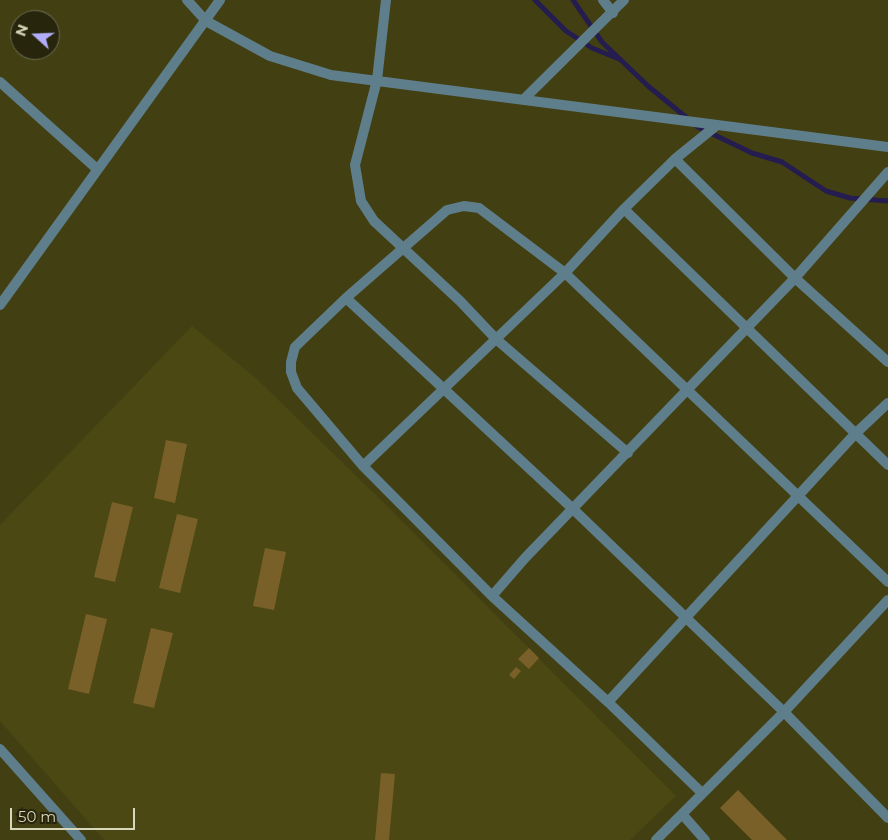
<!DOCTYPE html>
<style>
body{margin:0}
#map{position:relative;width:888px;height:840px;overflow:hidden;background:#423f12;font-family:Montserrat,sans-serif}
canvas{display:block}
.north{position:absolute;left:10px;top:10px;width:50px;height:50px;box-sizing:border-box;background:#27260d;border:1px solid #6d6d52;border-radius:50%;rotate:290deg;font-size:14px;font-weight:700;line-height:20px;text-align:center;color:#d7d7b9}
.north::after{content:'';display:block;margin:auto;width:18px;height:22px;background:#b1adfa;clip-path:polygon(50% 0,100% 100%,50% 72%,0 100%)}
.scale{position:absolute;left:10px;top:808px;width:125px;height:22px;box-sizing:border-box;border:2px solid #d7d7b9;border-top:0;padding-left:6px;font-size:15px;line-height:18px;white-space:nowrap;color:#d7d7b9;-webkit-text-stroke:4px #27260d;paint-order:stroke}
</style>
<div id="map">
<canvas width="888" height="840"></canvas>
<div class="north">N</div>
<div class="scale">50 m</div>
</div>
<script>
const g = document.querySelector('canvas').getContext('2d');
g.lineJoin = 'round';
function paint(path, color) { g.fillStyle = color; g.fill(path, 'evenodd'); }
const shape = rows => new Path2D(rows.map(r => 'M' + r).join(''));
function stroke(path, color, width, dash) { g.strokeStyle = color; g.lineWidth = width; g.lineCap = dash ? 'butt' : 'round'; g.setLineDash(dash || []); g.stroke(path); }
paint(shape([
 [192,326,257,379,388,507,676,796,630,840,104,840,0,721,0,525]
]), '#4b4813');
stroke(shape([
 [535,0,566,31,592,48,619,59],
 [573,0,602,42,648,86,698,127,752,153,782,162,826,191,850,198,888,201]
]), '#251d50', 5);
paint(shape([
 [166,440,187,444,175,503,154,498],
 [112,502,133,507,115,582,94,577],
 [177,514,198,519,180,593,159,588],
 [265,548,286,552,274,610,253,606],
 [86,614,107,619,89,694,68,689],
 [151,628,173,633,154,708,133,703],
 [529,648,539,658,529,669,518,659],
 [516,667,521,671,514,679,509,675],
 [381,773,395,774,389,840,375,840],
 [738,790,787,840,752,840,720,808]
]), '#786028');
stroke(shape([
 [187,0,206,21,270,56,331,75,888,147],
 [386,0,377,80,355,165,361,201,374,221,460,301,496,339,628,453],
 [603,0,613,13],
 [0,82,97,169],
 [523,100,624,0],
 [675,159,795,278,888,362],
 [624,209,888,465],
 [346,298,447,210,464,206,479,208,565,273,888,582],
 [0,305,220,0],
 [363,466,565,273,624,209,675,159,717,125],
 [492,596,525,558,795,278,888,172],
 [608,702,855,434,888,403],
 [0,749,81,840],
 [702,793,608,702,492,596,363,466,297,388,291,372,291,362,295,347,346,298,573,509,784,712,888,818],
 [682,814,705,840],
 [656,840,784,712,888,600]
]), '#5f7e8b', 10);
</script>
